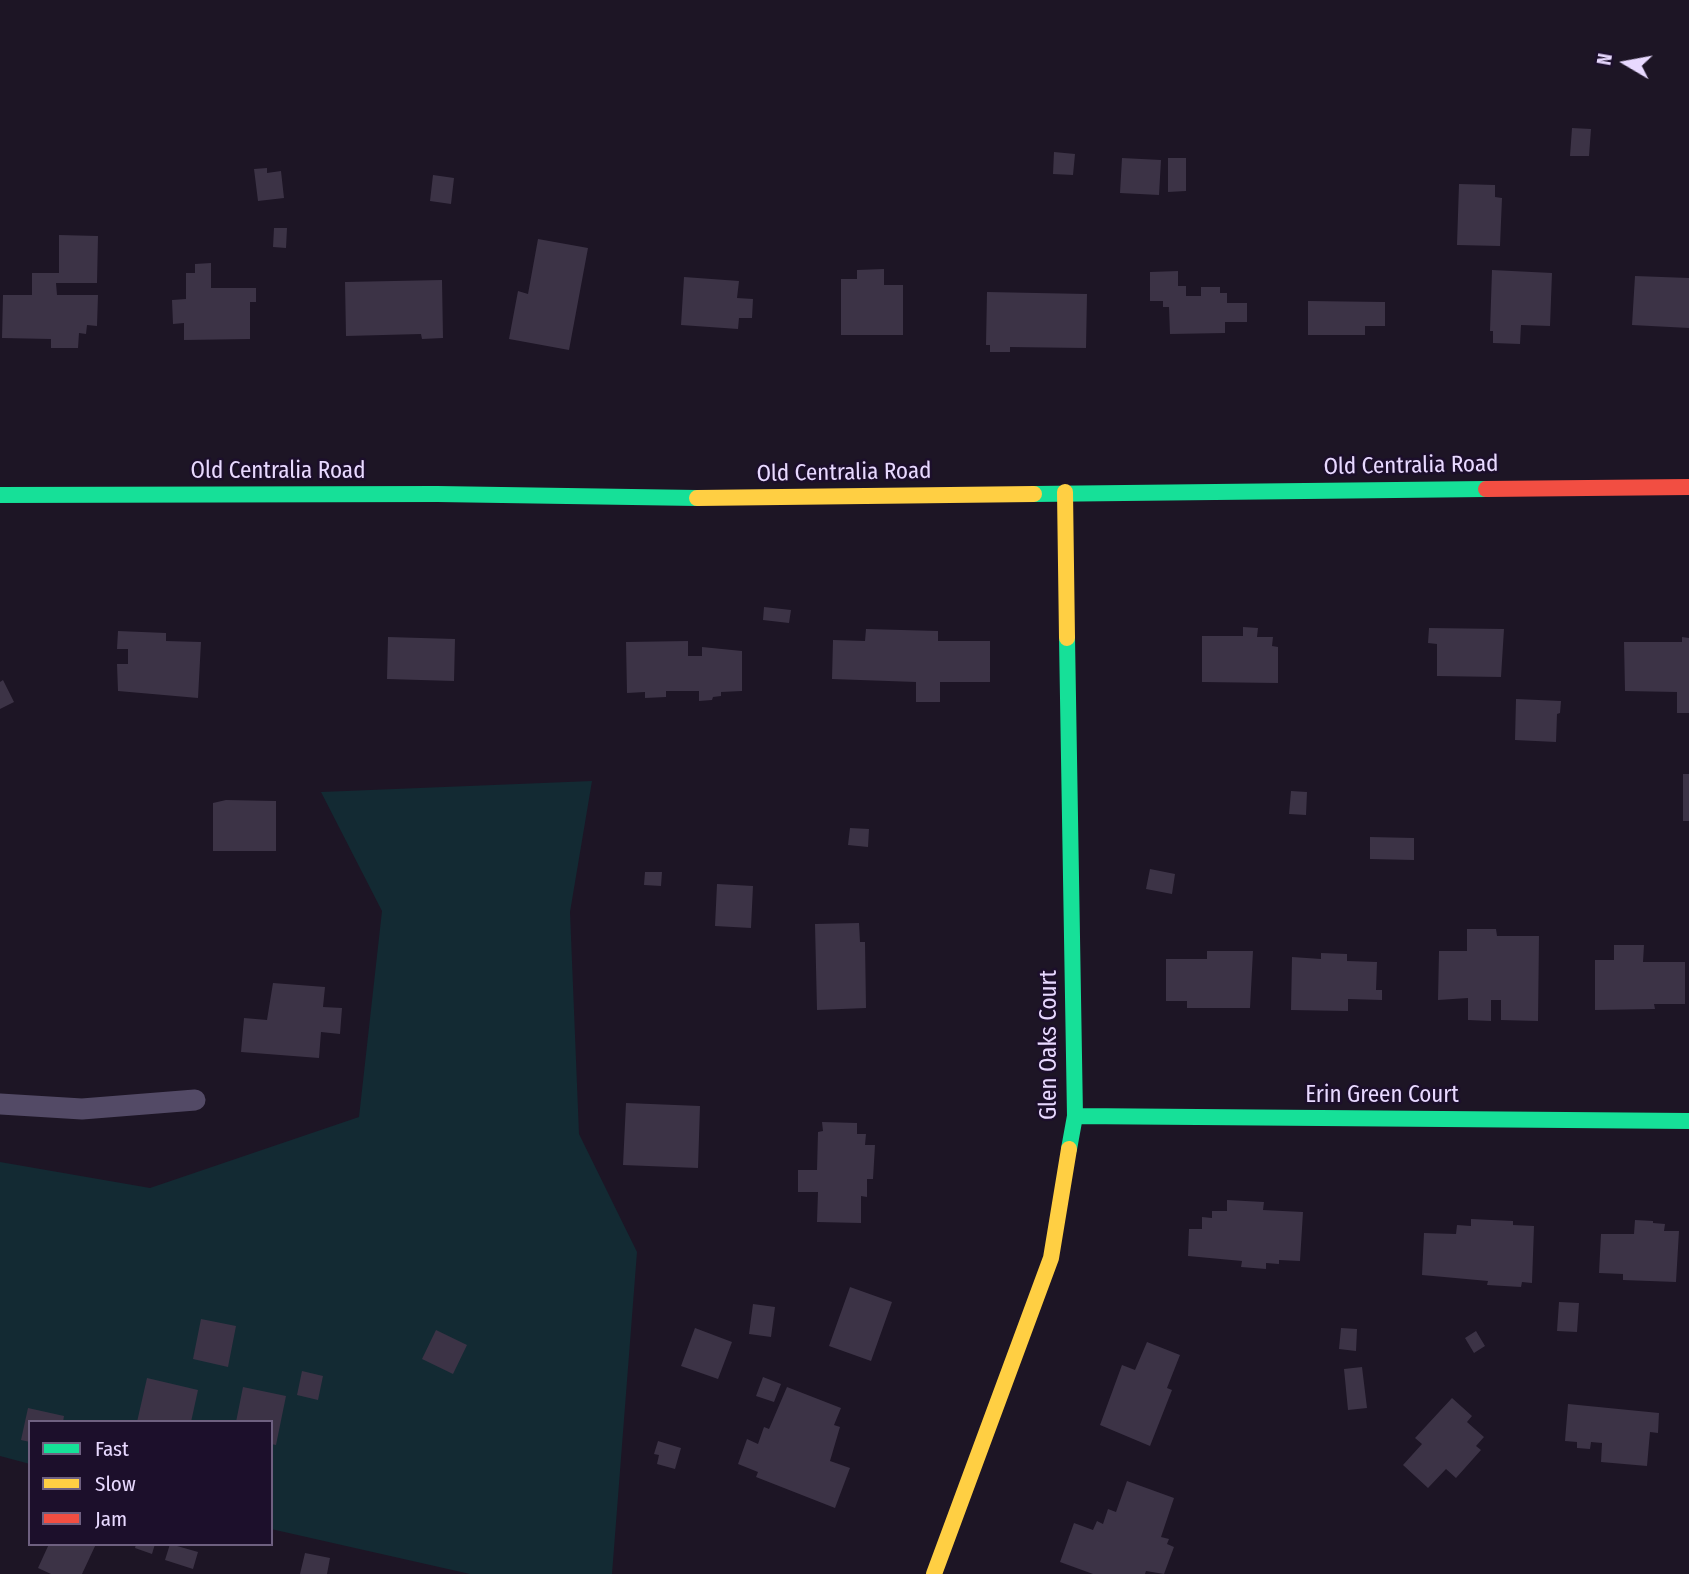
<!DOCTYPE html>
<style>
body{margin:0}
#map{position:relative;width:1689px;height:1574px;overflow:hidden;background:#1d1525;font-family:"Fira Sans Condensed",sans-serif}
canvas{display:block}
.legend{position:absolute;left:28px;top:1420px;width:245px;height:126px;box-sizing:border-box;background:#1c0f2b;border:2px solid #6e6080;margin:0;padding:9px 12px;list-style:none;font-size:21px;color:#e8d9ff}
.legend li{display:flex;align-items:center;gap:14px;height:35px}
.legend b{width:35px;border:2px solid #6e6080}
.north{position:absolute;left:1591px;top:28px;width:70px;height:70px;-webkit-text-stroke:5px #1c0f2b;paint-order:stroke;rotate:280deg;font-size:19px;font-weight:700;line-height:28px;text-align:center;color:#e8d9ff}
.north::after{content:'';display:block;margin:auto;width:24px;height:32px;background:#e8d9ff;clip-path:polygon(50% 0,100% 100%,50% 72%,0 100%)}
</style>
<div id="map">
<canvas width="1689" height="1574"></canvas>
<ul class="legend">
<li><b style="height:9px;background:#16e098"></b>Fast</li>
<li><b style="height:9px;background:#ffcf43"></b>Slow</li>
<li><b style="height:9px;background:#f24e42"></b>Jam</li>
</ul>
<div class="north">N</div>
</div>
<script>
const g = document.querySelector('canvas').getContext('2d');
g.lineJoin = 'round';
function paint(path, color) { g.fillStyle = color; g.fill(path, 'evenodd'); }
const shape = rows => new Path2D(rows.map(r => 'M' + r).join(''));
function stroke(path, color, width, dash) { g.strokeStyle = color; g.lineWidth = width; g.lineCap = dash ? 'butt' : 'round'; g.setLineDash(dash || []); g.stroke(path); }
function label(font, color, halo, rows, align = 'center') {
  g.font = font + ' "Fira Sans Condensed",sans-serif'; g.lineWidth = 5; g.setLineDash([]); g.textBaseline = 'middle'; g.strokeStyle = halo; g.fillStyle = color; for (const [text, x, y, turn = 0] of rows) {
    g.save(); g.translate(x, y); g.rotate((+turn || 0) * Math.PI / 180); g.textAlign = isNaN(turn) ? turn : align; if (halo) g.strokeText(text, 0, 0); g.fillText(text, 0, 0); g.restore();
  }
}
paint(shape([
 [592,781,570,912,579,1134,637,1252,612,1574,470,1574,271,1529,271,1422,30,1422,30,1464,0,1456,0,1162,150,1188,359,1117,382,911,321,792]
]), '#132a33');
paint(shape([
 [1572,128,1591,129,1589,156,1570,156],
 [1054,152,1075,154,1073,175,1053,174],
 [1122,158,1161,160,1159,195,1120,193],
 [1168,158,1186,158,1186,191,1168,192],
 [267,168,267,173,281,171,284,198,258,201,254,169],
 [433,175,454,178,451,204,430,201],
 [1459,184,1495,185,1495,197,1502,198,1500,246,1457,245],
 [274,228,287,228,286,248,273,247],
 [59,235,98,236,97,283,56,283,57,295,98,295,97,326,87,325,86,334,79,333,78,348,51,348,51,339,2,338,3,295,32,295,32,273,59,273],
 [538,239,588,248,569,350,509,339,518,291,528,294],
 [211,263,211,288,256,288,256,302,250,302,250,339,184,340,184,323,173,324,172,300,186,299,186,273,195,273,195,264],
 [884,269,884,285,903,285,903,335,841,335,841,279,857,279,857,270],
 [1492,270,1552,273,1550,326,1521,325,1520,344,1493,343,1493,331,1490,331],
 [1178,271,1178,286,1186,286,1186,296,1201,296,1201,287,1220,287,1220,293,1227,293,1227,303,1247,303,1247,322,1225,322,1225,333,1170,334,1169,307,1163,307,1163,301,1150,301,1150,272],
 [1635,276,1689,278,1689,328,1632,325],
 [684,277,739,281,737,298,753,299,752,318,739,318,738,329,681,325],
 [442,280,443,338,422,339,421,334,346,336,345,282],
 [987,292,1087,294,1086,348,1010,347,1010,352,990,352,990,345,986,345],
 [1308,301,1385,302,1385,326,1365,326,1365,335,1308,335],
 [764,607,791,610,789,623,763,620],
 [1243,627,1258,628,1257,637,1273,637,1272,646,1278,647,1278,683,1202,682,1202,636,1243,636],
 [1429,628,1504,629,1501,677,1437,676,1437,644,1428,643],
 [866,629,938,631,938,641,990,641,990,682,940,682,940,702,916,702,916,682,832,679,833,640,865,641],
 [118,631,166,633,166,641,201,642,198,698,118,691,117,664,128,664,128,649,117,649],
 [388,637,455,639,454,681,387,679],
 [1682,637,1689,638,1689,713,1677,713,1677,692,1625,691,1624,642,1682,642],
 [688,641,688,656,702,656,702,647,742,651,742,691,721,692,721,696,713,697,712,700,699,701,699,691,666,691,666,697,645,698,645,692,627,693,626,642],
 [3,680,14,702,0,709,0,682],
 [1516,699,1561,701,1560,713,1557,714,1556,742,1515,740],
 [1683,774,1689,774,1689,821,1683,821],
 [1291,791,1307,792,1306,815,1289,814],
 [226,800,276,801,276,851,213,851,213,803],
 [850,828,869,829,868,847,848,845],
 [1370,837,1414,838,1414,860,1370,859],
 [1150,869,1175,874,1172,894,1146,889],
 [645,872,662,872,661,886,644,885],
 [717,884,753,886,751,928,715,926],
 [859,923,860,942,865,942,866,1008,817,1010,815,924],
 [1467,929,1496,929,1497,936,1539,936,1538,1021,1501,1020,1501,1000,1491,1000,1491,1021,1468,1020,1468,998,1438,1000,1439,951,1467,951],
 [1614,945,1644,945,1643,962,1685,962,1685,1004,1654,1004,1655,1009,1595,1010,1595,960,1614,960],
 [1207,951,1253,951,1250,1008,1187,1008,1187,1001,1166,1001,1166,959,1207,959],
 [1321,953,1347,954,1347,961,1377,962,1376,990,1382,990,1382,1000,1348,999,1348,1011,1291,1010,1292,957,1321,959],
 [273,983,325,987,323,1007,342,1008,340,1034,321,1032,319,1058,241,1052,244,1018,267,1020],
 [626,1103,700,1106,698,1168,623,1165],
 [822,1122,857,1123,857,1134,866,1134,865,1145,875,1145,873,1179,867,1179,867,1197,861,1196,861,1223,817,1222,818,1192,798,1192,798,1170,817,1170,818,1132,823,1131],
 [1227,1200,1264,1202,1263,1210,1303,1212,1300,1261,1279,1260,1279,1264,1266,1263,1266,1269,1241,1267,1242,1261,1188,1256,1189,1229,1202,1229,1202,1217,1212,1218,1212,1211,1227,1211],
 [1471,1219,1513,1221,1513,1225,1534,1226,1532,1283,1522,1282,1521,1287,1487,1285,1488,1281,1422,1275,1424,1233,1456,1234,1457,1225,1471,1226],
 [1635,1220,1653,1221,1653,1223,1665,1224,1664,1231,1679,1231,1676,1282,1623,1280,1623,1274,1599,1273,1601,1234,1634,1234],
 [850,1287,892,1302,871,1361,829,1346],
 [1559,1302,1579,1303,1577,1332,1557,1331],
 [753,1304,775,1307,771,1337,749,1334],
 [201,1319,236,1326,228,1367,193,1359],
 [695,1328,732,1342,718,1379,681,1366],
 [1341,1328,1357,1329,1356,1351,1339,1349],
 [436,1330,467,1345,453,1374,422,1359],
 [1476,1331,1485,1346,1474,1353,1465,1338],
 [1147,1342,1180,1355,1167,1388,1172,1390,1150,1446,1100,1425,1122,1365,1135,1370],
 [1362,1367,1367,1408,1348,1410,1344,1369],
 [302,1371,323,1376,318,1400,297,1395],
 [763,1377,781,1384,774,1402,756,1396],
 [147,1378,198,1390,191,1422,137,1422],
 [243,1387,286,1396,276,1445,271,1444,271,1422,236,1422],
 [787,1387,841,1408,834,1425,840,1427,830,1461,850,1468,835,1508,756,1477,758,1472,738,1464,747,1439,758,1444,764,1427,769,1429],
 [1452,1398,1472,1416,1467,1422,1484,1437,1476,1446,1481,1450,1456,1478,1446,1469,1428,1488,1403,1465,1422,1444,1415,1438],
 [1568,1404,1659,1413,1658,1433,1650,1432,1647,1466,1601,1462,1602,1443,1591,1442,1590,1449,1577,1448,1577,1442,1565,1441],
 [28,1408,64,1416,63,1422,30,1422,30,1442,21,1440],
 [658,1441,681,1448,675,1469,657,1464,659,1455,654,1454],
 [1127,1481,1174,1498,1161,1537,1169,1539,1167,1544,1174,1547,1164,1574,1146,1571,1145,1574,1093,1574,1060,1562,1074,1523,1093,1530,1097,1521,1103,1524,1108,1509,1116,1512],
 [49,1544,96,1544,82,1574,51,1574,38,1568],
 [136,1544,155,1544,152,1554,135,1548],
 [170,1544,198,1552,193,1569,165,1560],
 [305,1553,330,1558,327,1574,300,1574]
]), '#3c3346');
stroke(shape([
 [0,1104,82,1109,195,1100]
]), '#534a66', 21);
stroke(shape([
 [1034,494,1486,489],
 [0,495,437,494,697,498],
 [1067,638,1075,1116,1069,1149],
 [1075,1116,1689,1121]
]), '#16e098', 16);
stroke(shape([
 [1065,492,1067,638],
 [697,498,1034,494],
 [934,1574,1051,1258,1069,1149]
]), '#ffcf43', 16);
stroke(shape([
 [1486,489,1689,487]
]), '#f24e42', 16);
label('23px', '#e8d9ff', '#1c0f2b', [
 ["Old Centralia Road",1411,466,-1],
 ["Old Centralia Road",278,472],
 ["Old Centralia Road",844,473,-1],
 ["Glen Oaks Court",1050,1045,-90],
 ["Erin Green Court",1382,1096]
]);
</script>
